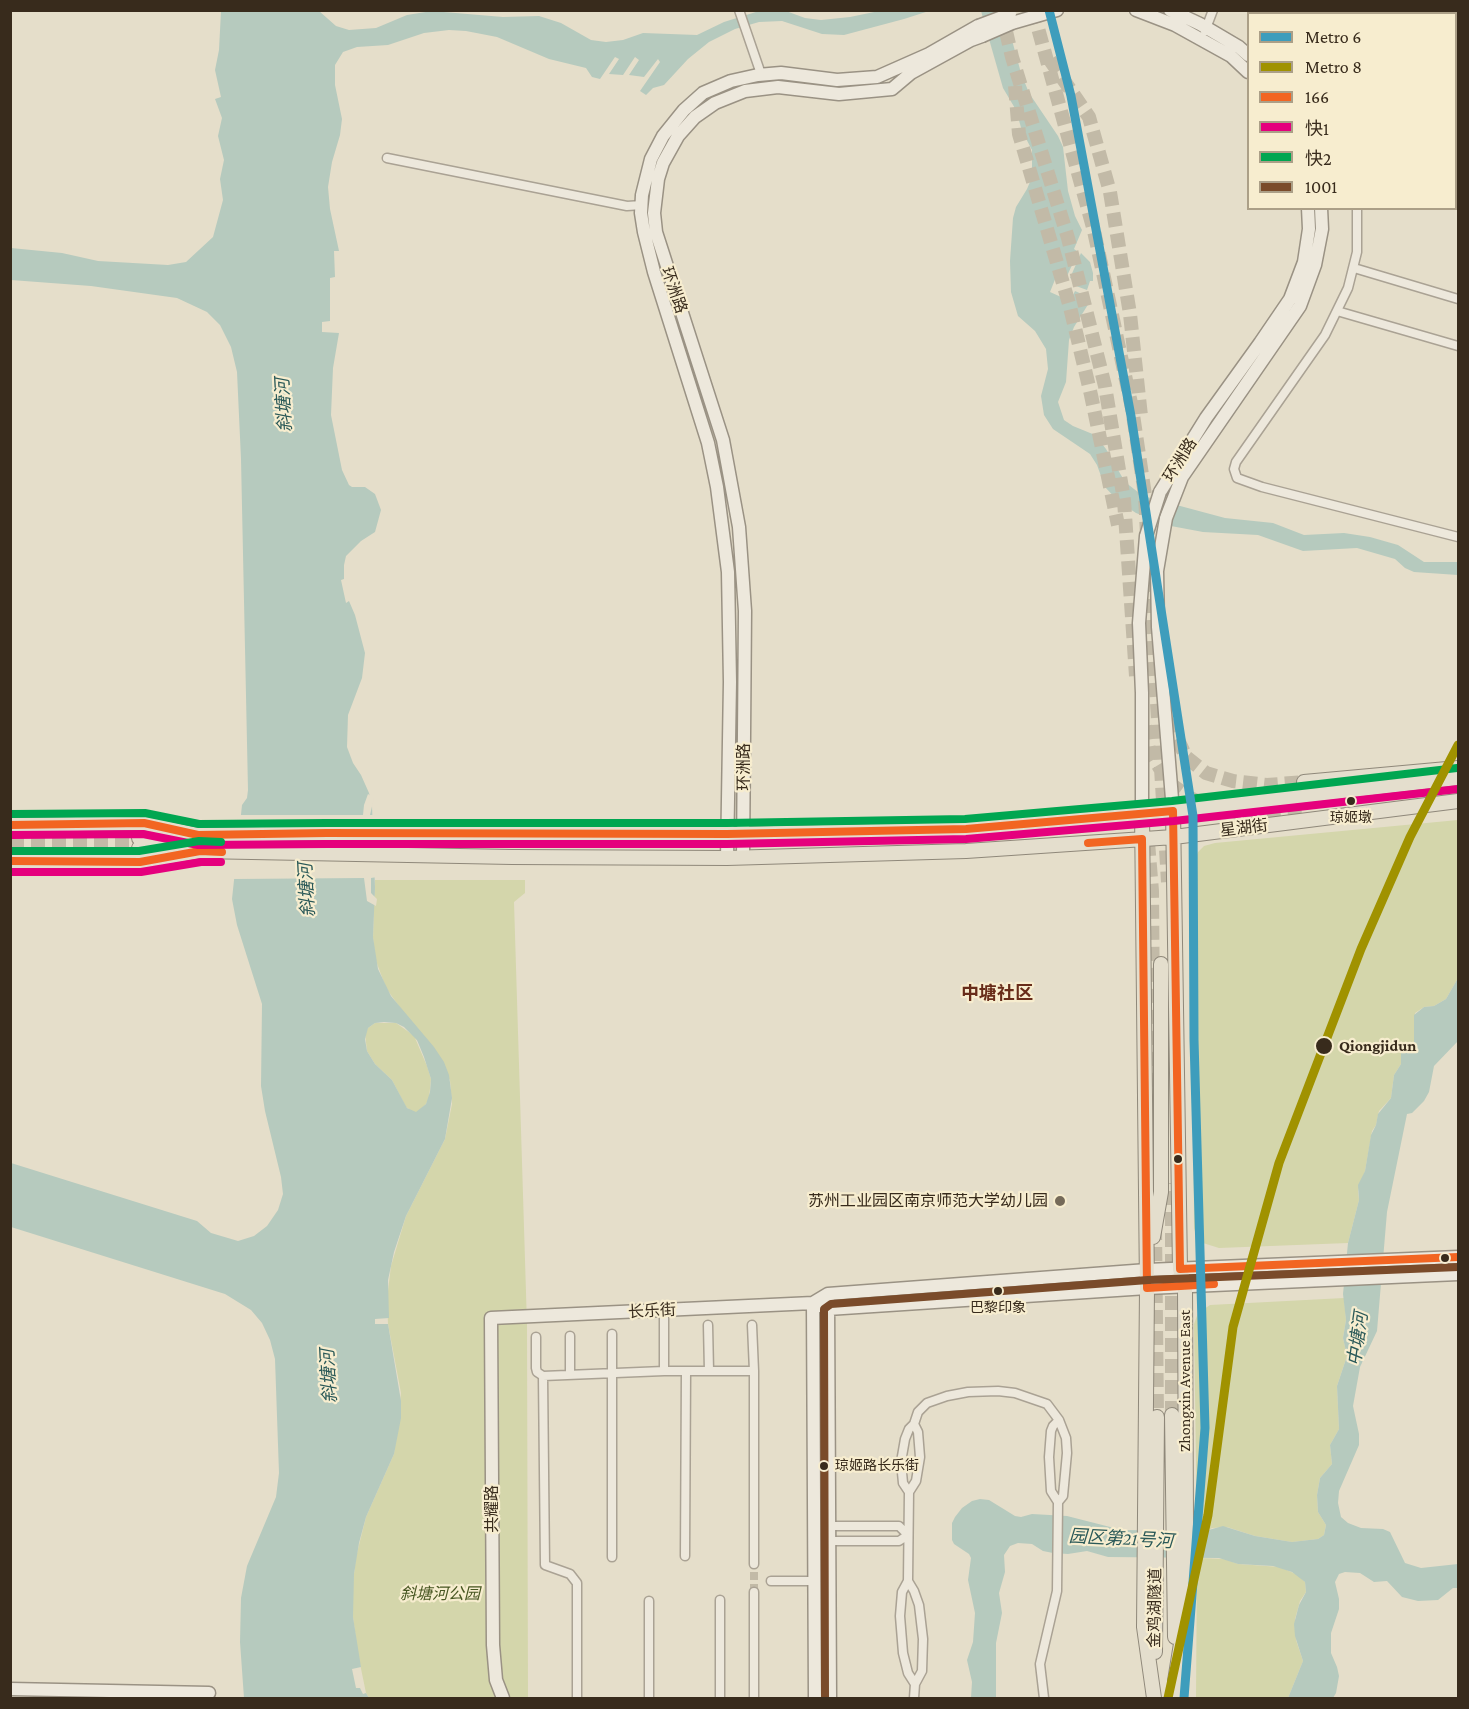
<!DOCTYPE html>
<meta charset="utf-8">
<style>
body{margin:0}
#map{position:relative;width:1469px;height:1709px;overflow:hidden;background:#e5deca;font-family:"Crimson Pro","Noto Sans SC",serif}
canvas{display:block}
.frame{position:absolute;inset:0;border:12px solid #382b1c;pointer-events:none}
.legend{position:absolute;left:1247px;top:12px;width:210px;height:198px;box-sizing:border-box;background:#f7edcf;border:2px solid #ab9f87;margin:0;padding:8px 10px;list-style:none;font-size:18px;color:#382b1c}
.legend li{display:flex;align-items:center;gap:12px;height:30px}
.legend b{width:30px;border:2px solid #ab9f87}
</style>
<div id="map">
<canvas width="1469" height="1709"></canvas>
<div class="frame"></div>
<ul class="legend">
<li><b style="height:8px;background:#3e9dbc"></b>Metro 6</li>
<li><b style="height:8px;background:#a09200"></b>Metro 8</li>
<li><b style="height:8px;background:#f26522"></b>166</li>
<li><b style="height:8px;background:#e5007d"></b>快1</li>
<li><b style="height:8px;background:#00a651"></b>快2</li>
<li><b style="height:8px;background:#7a4b2a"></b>1001</li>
</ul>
</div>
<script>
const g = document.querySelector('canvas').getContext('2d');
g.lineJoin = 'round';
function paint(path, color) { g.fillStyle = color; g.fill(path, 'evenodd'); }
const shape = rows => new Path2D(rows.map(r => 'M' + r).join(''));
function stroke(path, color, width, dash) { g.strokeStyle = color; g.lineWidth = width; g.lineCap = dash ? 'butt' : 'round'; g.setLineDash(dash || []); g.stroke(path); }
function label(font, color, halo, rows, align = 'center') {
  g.font = font + ' "Crimson Pro","Noto Sans SC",serif'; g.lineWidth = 4.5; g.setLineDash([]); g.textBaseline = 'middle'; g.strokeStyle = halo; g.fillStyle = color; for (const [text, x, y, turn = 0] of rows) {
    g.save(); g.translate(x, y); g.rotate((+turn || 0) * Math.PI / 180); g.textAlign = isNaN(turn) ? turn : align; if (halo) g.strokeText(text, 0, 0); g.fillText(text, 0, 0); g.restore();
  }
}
paint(shape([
 [1458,820,1458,978,1446,999,1434,1006,1424,1007,1415,1013,1414,1044,1409,1050,1402,1052,1401,1064,1394,1075,1391,1098,1379,1111,1376,1125,1372,1131,1365,1171,1358,1191,1359,1200,1348,1243,1219,1248,1203,1243,1196,1235,1194,1228,1193,1057,1197,1026,1194,863,1198,852,1204,846,1215,843],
 [375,880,525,880,525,893,514,902,527,1325,528,1698,369,1698,366,1693,358,1654,353,1617,352,1591,356,1557,366,1517,394,1454,401,1393,388,1324,387,1299,391,1266,406,1216,445,1139,452,1104,450,1080,415,1038,427,1066,431,1079,429,1098,426,1104,418,1112,413,1112,406,1107,392,1080,375,1064,367,1051,365,1033,368,1028,375,1023,396,1023,413,1035,401,1009,386,988,375,958,373,937],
 [1344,1298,1346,1320,1343,1338,1347,1356,1337,1386,1339,1429,1330,1445,1332,1464,1320,1478,1317,1495,1318,1512,1326,1525,1324,1535,1318,1539,1292,1542,1255,1536,1227,1527,1212,1528,1207,1531,1197,1530,1194,1324,1198,1313,1210,1305],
 [1197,1558,1225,1559,1238,1564,1280,1567,1298,1575,1305,1582,1306,1592,1300,1601,1295,1619,1296,1640,1303,1661,1288,1698,1196,1698]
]), '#d4d6ab');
paint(shape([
 [221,11,319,11,336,26,349,30,376,28,407,15,432,11,503,17,539,16,561,23,591,40,606,42,623,40,643,33,697,35,724,22,759,11,786,11,805,18,821,20,850,17,879,11,929,11,904,19,844,35,822,34,782,21,759,22,735,29,709,42,688,59,664,85,653,88,646,95,640,91,660,62,658,59,644,77,629,75,639,60,635,57,623,75,609,74,619,59,615,57,600,79,592,77,586,68,549,59,497,37,466,31,449,30,424,33,388,45,357,47,343,52,335,65,335,85,342,119,340,135,332,162,328,187,330,209,339,251,334,251,335,277,330,278,330,321,322,322,322,332,339,333,333,368,331,415,342,470,349,485,352,487,365,487,375,494,381,510,375,532,361,541,346,556,344,565,344,579,341,580,346,603,349,601,355,615,365,653,362,678,348,715,347,747,353,763,361,775,369,793,372,806,375,888,373,937,378,969,391,996,434,1047,444,1062,449,1075,452,1098,445,1139,406,1216,394,1252,388,1280,389,1318,375,1319,375,1324,388,1324,401,1401,401,1418,394,1454,366,1517,359,1543,354,1574,353,1617,361,1667,352,1669,356,1688,360,1688,363,1694,366,1693,369,1698,244,1698,240,1642,241,1598,247,1566,276,1497,279,1473,275,1359,270,1340,262,1323,251,1310,225,1294,11,1227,11,1163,197,1221,211,1233,238,1241,254,1236,267,1226,278,1210,283,1194,281,1177,265,1111,261,1086,262,1004,237,925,232,899,242,805,247,798,248,790,241,459,237,372,231,347,220,325,207,312,177,298,91,286,11,280,11,248,62,253,98,261,168,265,186,262,213,237,223,200,220,179,224,160,218,136,222,118,215,99,221,97,215,70,219,50],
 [384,1022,396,1023,404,1027,417,1040,424,1057,431,1079,430,1092,426,1104,416,1112,407,1108,392,1080,375,1064,367,1051,365,1039,368,1028,375,1023],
 [981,11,1004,11,1021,73,1029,93,1058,136,1063,147,1068,191,1075,216,1082,230,1074,249,1078,252,1067,276,1058,272,1050,292,1070,301,1075,291,1084,295,1083,300,1089,303,1074,327,1069,340,1066,382,1058,402,1064,420,1073,426,1095,435,1106,449,1125,482,1143,496,1225,518,1273,523,1304,535,1344,533,1370,537,1398,545,1424,562,1458,562,1458,575,1414,572,1405,568,1395,559,1357,548,1303,551,1258,535,1203,532,1171,526,1136,513,1118,501,1105,487,1097,465,1090,454,1053,429,1044,415,1041,396,1048,369,1046,349,1035,331,1018,316,1011,292,1010,261,1013,218,1016,207,1027,189,1032,177,1032,150,1022,131,1016,110,1003,88],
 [1081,253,1090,262,1093,273,1093,281,1090,281,1087,290,1076,286,1078,281,1070,278],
 [1458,978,1458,1041,1434,1066,1429,1092,1424,1101,1412,1113,1407,1114,1387,1212,1377,1331,1360,1367,1353,1406,1359,1434,1359,1445,1339,1491,1338,1503,1341,1517,1348,1523,1361,1528,1383,1529,1390,1532,1405,1563,1421,1568,1458,1564,1458,1588,1453,1588,1438,1600,1418,1601,1402,1597,1387,1581,1374,1582,1360,1573,1345,1572,1339,1574,1335,1582,1339,1599,1339,1609,1331,1633,1331,1653,1337,1667,1339,1676,1336,1693,1333,1698,1288,1698,1303,1661,1295,1636,1294,1624,1299,1605,1306,1592,1305,1582,1292,1572,1273,1566,1238,1564,1219,1558,1108,1557,1087,1551,1068,1554,1053,1553,1043,1551,1032,1544,1018,1543,1010,1546,1004,1555,1005,1572,999,1593,1002,1613,996,1643,996,1698,971,1698,972,1682,967,1660,973,1642,975,1613,968,1580,971,1558,969,1554,954,1544,952,1540,952,1523,955,1517,962,1508,972,1501,980,1499,989,1500,1015,1516,1021,1517,1032,1514,1067,1516,1122,1530,1205,1531,1223,1526,1255,1536,1292,1542,1318,1539,1324,1535,1326,1525,1318,1512,1317,1495,1320,1478,1332,1464,1330,1445,1339,1429,1337,1386,1347,1356,1343,1338,1346,1320,1343,1294,1348,1243,1359,1200,1358,1185,1365,1171,1371,1135,1376,1125,1378,1114,1391,1098,1394,1075,1401,1064,1401,1052,1409,1050,1414,1044,1414,1015,1424,1007,1434,1006,1446,999]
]), '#b6cabe');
paint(shape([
 [368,794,374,798,370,815,376,815,377,877,371,878,371,893,377,899,376,906,367,901,364,878,233,879,233,855,238,815,363,815,364,805]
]), '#e5deca');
stroke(shape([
 [754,1592,754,1564]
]), '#c2baa7', 8, [8, 4]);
stroke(shape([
 [1001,10,1012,57,1068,238,1105,386,1124,500,1136,676],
 [1033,10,1094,231,1132,408,1145,495,1147,535],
 [1050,60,1089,117,1110,192,1130,314,1141,416],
 [1015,86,1019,134,1070,307,1091,395,1118,525],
 [1148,557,1168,882],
 [1167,677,1174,731,1186,757,1206,773,1233,781,1267,785,1304,782],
 [1145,726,1149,750,1168,782,1190,798,1220,810,1258,814,1306,812],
 [10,838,139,838],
 [1148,842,1152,891,1154,1150],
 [10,848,139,848],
 [1155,1226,1157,1417],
 [1172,1415,1172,1183]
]), '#c2baa7', 14, [14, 7]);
const street = shape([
 [739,10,761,74],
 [1254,10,1259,14],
 [1205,31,1213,10],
 [387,158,627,206,642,205],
 [1357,208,1357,252,1348,288,1325,335,1236,462,1234,469,1237,478,1262,487,1458,537],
 [1354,268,1458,299],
 [1337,311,1458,346],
 [708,1325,709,1371],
 [752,1325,754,1371],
 [570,1336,570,1374],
 [536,1337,536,1368,537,1372,543,1376],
 [664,1371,754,1371,754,1564],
 [914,1424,918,1412,927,1403,947,1396,968,1392,998,1391,1015,1393,1047,1404,1059,1420,1053,1426,1051,1431,1049,1457,1051,1491,1058,1502,1063,1496,1067,1453,1066,1438,1059,1420],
 [829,1526,899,1526,908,1535,899,1541,829,1541],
 [685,1556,686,1371],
 [612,1557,612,1334],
 [771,1581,814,1581],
 [908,1581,914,1591,919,1605,923,1639,922,1671,915,1684,908,1673,903,1653,900,1616,902,1592,908,1581,909,1492,916,1481,920,1457,918,1432,914,1424,909,1429,905,1439,901,1462,903,1483,909,1492],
 [754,1592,754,1698],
 [649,1601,649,1698],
 [577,1698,577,1583,570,1574,545,1565,543,1376,664,1371,664,1310],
 [720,1698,720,1600],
 [914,1698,915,1684],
 [1044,1698,1040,1664,1057,1591,1058,1502]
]);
const secondary = shape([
 [1136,10,1175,25,1231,56,1248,72],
 [1170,10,1200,24,1239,47,1248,55],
 [1012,23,1057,10],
 [1160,492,1206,418,1260,343,1290,299,1304,262,1309,229,1308,208],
 [1173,811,1158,627,1157,571,1166,518,1182,477,1300,306,1315,265,1322,229,1321,208],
 [1142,812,1142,693,1139,623,1146,536],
 [743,857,745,611,739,527,723,440,656,232,654,213,658,179,663,163,678,136,695,117,715,103,745,91,778,87,839,94,892,89,911,73,971,40,982,36],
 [727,858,730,682,728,572,717,487,708,443,654,272,644,232,641,213,642,195,651,159,663,136,684,110,703,93,731,81,758,75,781,73,837,80,877,77,929,54,978,26],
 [828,1301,830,1698],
 [813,1303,828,1294,1147,1270,1458,1257],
 [813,1303,815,1698],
 [10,1689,209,1693],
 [503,1698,496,1680,493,1645,491,1318,813,1303,828,1309,1147,1288,1458,1274]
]);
const primary = shape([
 [1304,782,1458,768],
 [1173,811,1180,1269,1185,1286,1186,1522,1184,1625,1175,1681,1175,1698],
 [1142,812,1147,1288,1144,1627,1154,1698],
 [10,825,144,823,198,835,327,833,727,834,966,829,1173,811,1458,778],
 [139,838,181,836],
 [139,848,173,850],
 [10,861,140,862,200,851,512,857,727,858,966,851,1174,837,1458,801],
 [1153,1237,1161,1192,1161,964],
 [1172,1415,1175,1637],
 [1155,1652,1157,1417]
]);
stroke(street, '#aaa294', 11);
stroke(secondary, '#9a9284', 15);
stroke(primary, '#8f887a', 16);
stroke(street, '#ede8dc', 8);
stroke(secondary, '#ede8dc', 12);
stroke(primary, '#e4decd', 14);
const secondaryBridge = shape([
 [978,26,1010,14],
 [982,36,1012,23],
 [1146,536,1160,492]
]);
stroke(secondaryBridge, '#9a9284', 15, []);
stroke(secondaryBridge, '#ede8dc', 12);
stroke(shape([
 [10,825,144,823,198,835,327,833,727,834,966,829,1173,811,1180,1269,1458,1257],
 [1088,843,1142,839,1147,1288,1214,1284],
 [10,861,140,862,200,851,222,852]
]), '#f26522', 8);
stroke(shape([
 [10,835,143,834,198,845,327,844,727,844,966,839,1174,821,1458,789],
 [10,872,141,872,201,862,221,862]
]), '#e5007d', 8);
stroke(shape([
 [10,814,145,813,199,824,327,823,727,823,965,819,1172,801,1457,768],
 [10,851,139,851,199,841,221,842]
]), '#00a651', 8);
stroke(shape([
 [825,1698,824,1309,831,1304,1148,1280,1458,1267]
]), '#7a4b2a', 8);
stroke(shape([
 [1049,10,1071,96,1131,416,1193,816,1194,1040,1205,1428,1184,1698]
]), '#3e9dbc', 9);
stroke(shape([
 [1168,1698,1208,1515,1233,1327,1279,1163,1361,949,1410,837,1458,745]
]), '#a09200', 9);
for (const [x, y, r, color] of [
 [1351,801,5,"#382b1c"],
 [1324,1046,9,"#382b1c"],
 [1178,1159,5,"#382b1c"],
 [1060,1201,6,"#756a59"],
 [1445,1258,5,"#382b1c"],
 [998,1291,5,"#382b1c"],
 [824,1466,5,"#382b1c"]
]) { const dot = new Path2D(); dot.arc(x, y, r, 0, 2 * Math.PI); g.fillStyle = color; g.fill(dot); stroke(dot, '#f7edcf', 2); }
label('14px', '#382b1c', '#f7edcf', [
 ["琼姬墩",1351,818],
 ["巴黎印象",998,1308],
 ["琼姬路长乐街",835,1466,"left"]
]);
label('16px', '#382b1c', '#f7edcf', [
 ["环洲路",674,290,71],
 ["环洲路",1180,460,-58],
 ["环洲路",744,767,-90],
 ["星湖街",1244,828,-7],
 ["长乐街",652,1311,-3],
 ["Zhongxin Avenue East",1185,1381,-90],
 ["共耀路",492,1509,-90],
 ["金鸡湖隧道",1155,1608,-89]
]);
label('bold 16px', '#382b1c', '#f7edcf', [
 ["Qiongjidun",1339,1046]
], 'left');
label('16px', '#382b1c', '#f7edcf', [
 ["苏州工业园区南京师范大学幼儿园",1048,1201]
], 'right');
label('italic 16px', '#475621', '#f7edcf', [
 ["斜塘河公园",440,1594]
]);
label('italic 18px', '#2a5958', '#f7edcf', [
 ["斜塘河",284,405,-93],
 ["斜塘河",307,890,-93],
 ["中塘河",1358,1339,-82],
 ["斜塘河",329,1376,-93],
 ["园区第21号河",1121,1539,3]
]);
label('bold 18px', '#682c19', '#f7edcf', [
 ["中塘社区",997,993]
]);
</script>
